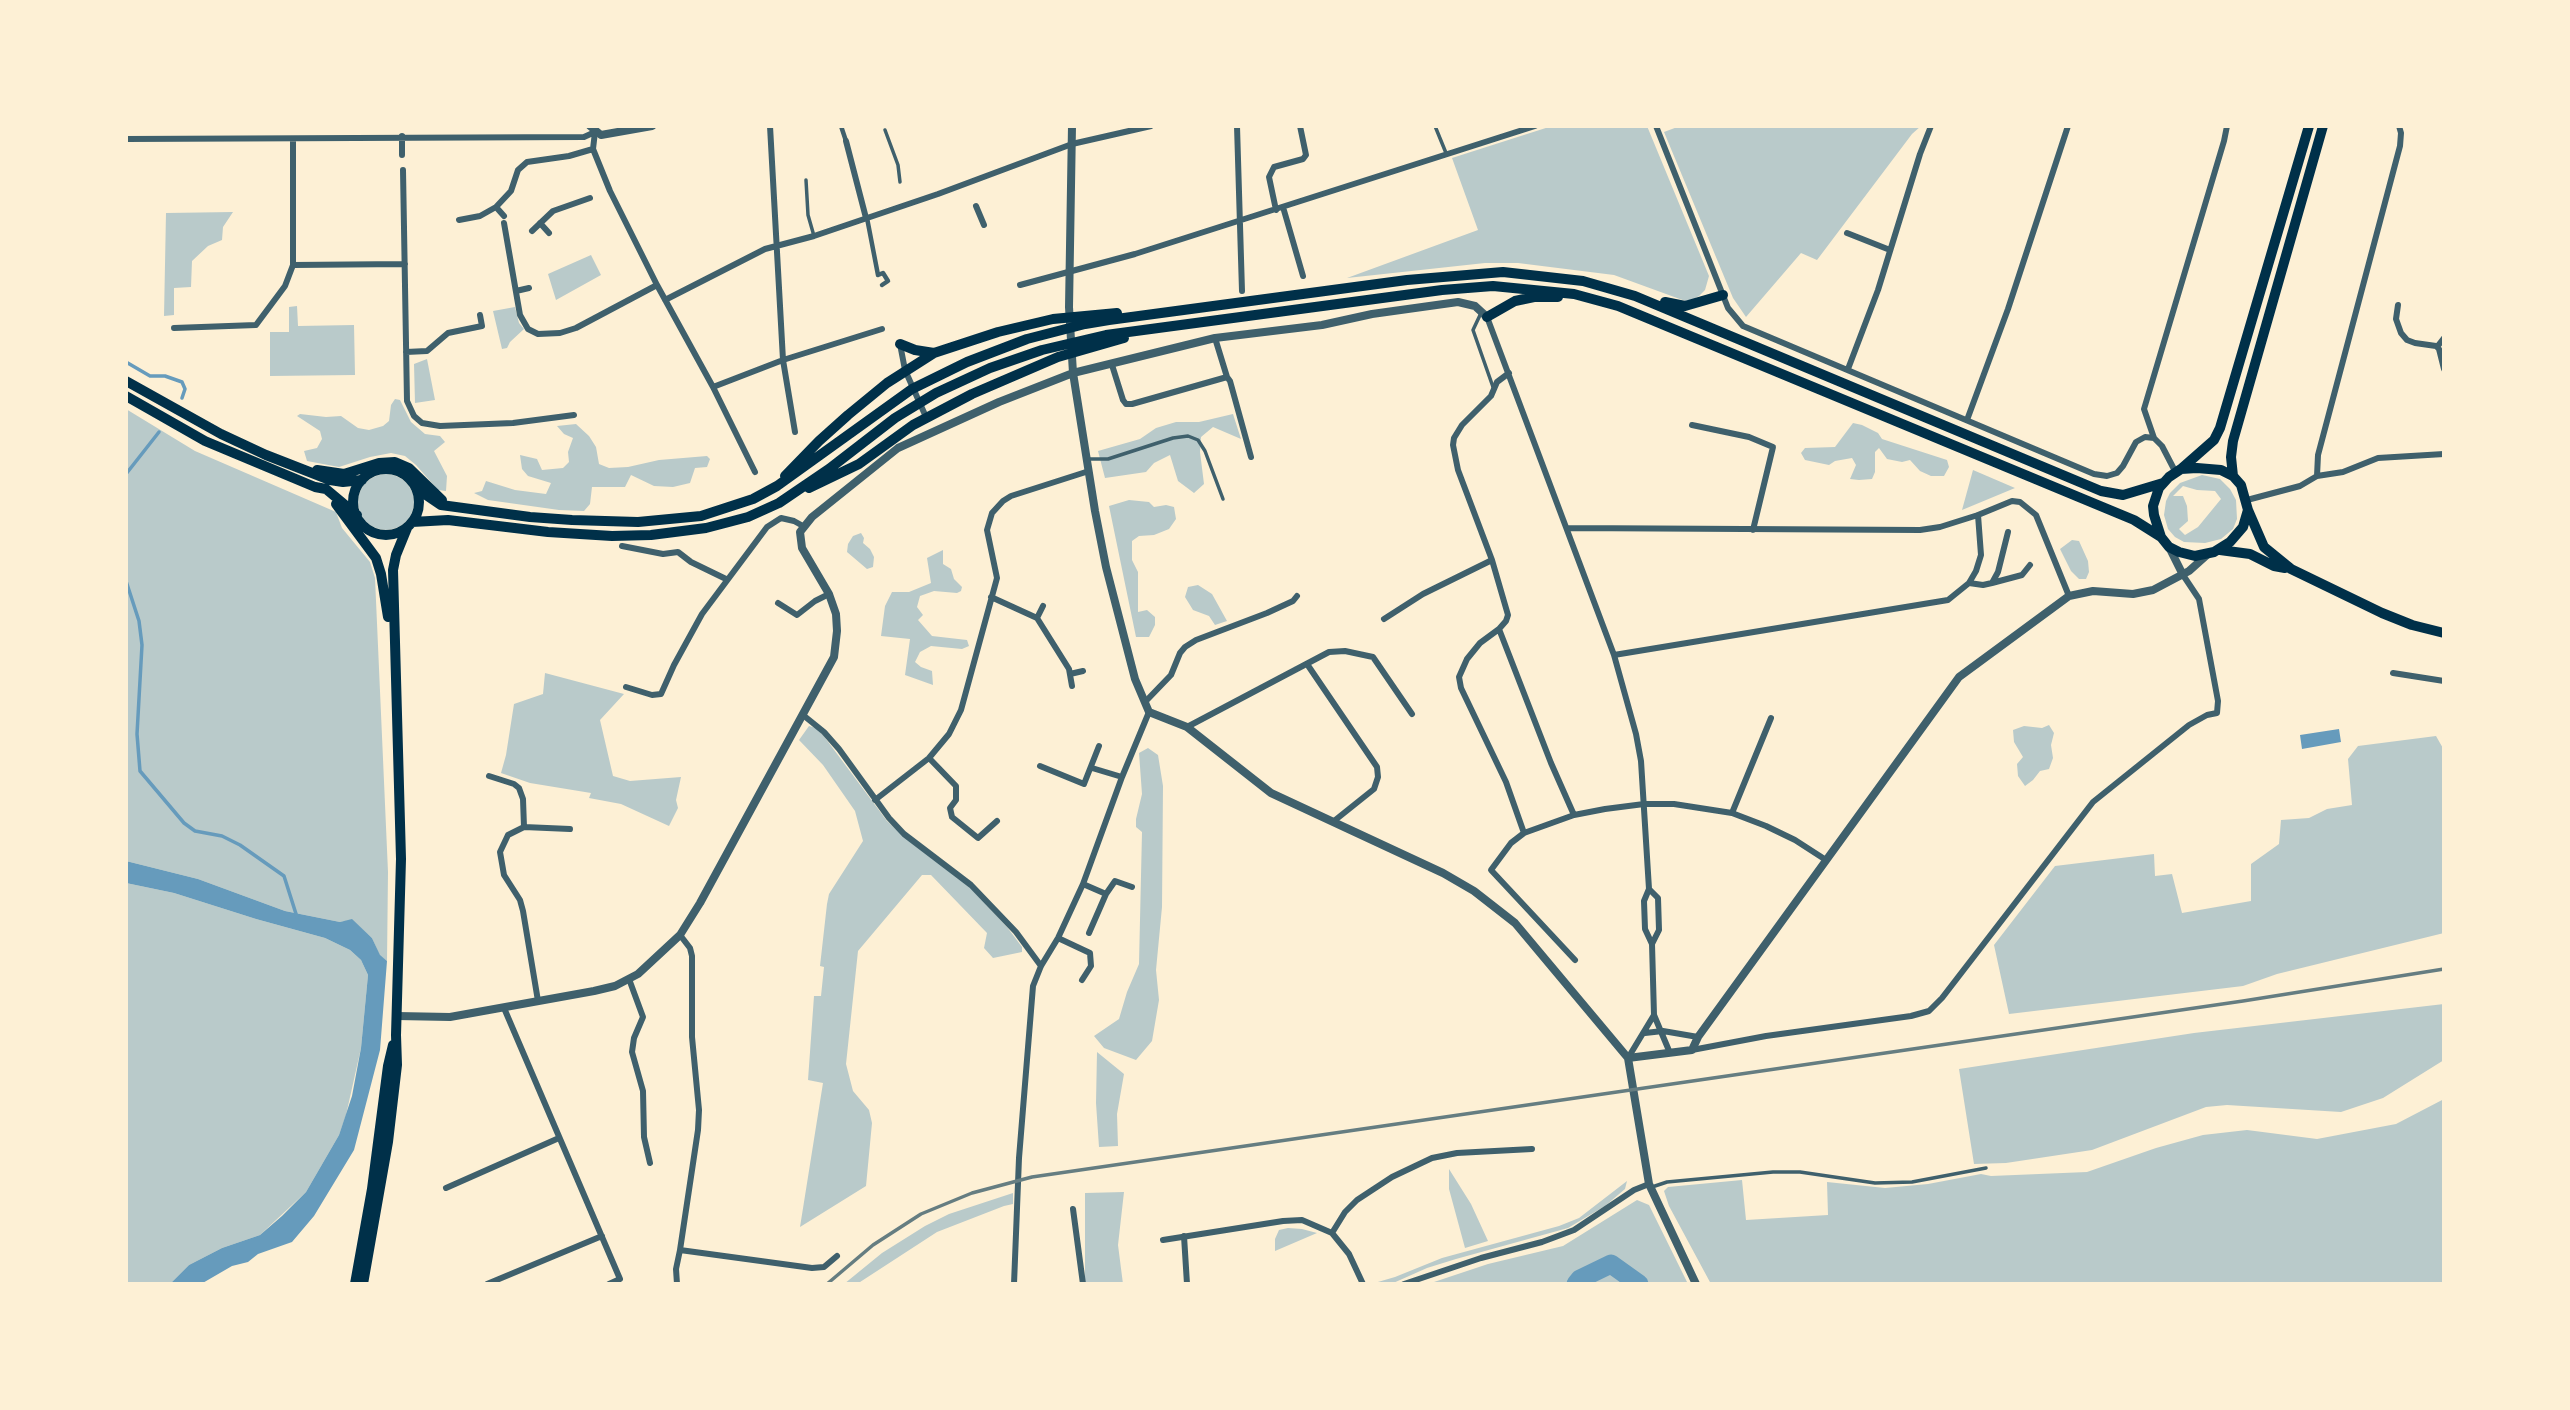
<!DOCTYPE html>
<style>
body{margin:0}
#map{position:relative;width:2570px;height:1410px;overflow:hidden;background:#fdf0d5;font-family:Bitter,serif}
canvas{display:block}
.frame{position:absolute;inset:0;border:128px solid #fdf0d5;pointer-events:none}
</style>
<div id="map">
<canvas width="2570" height="1410"></canvas>
<div class="frame"></div>
</div>
<script>
const g = document.querySelector('canvas').getContext('2d');
g.lineJoin = 'round';
function paint(path, color) { g.fillStyle = color; g.fill(path, 'evenodd'); }
const shape = rows => new Path2D(rows.map(r => 'M' + r).join(''));
function stroke(path, color, width, dash) { g.strokeStyle = color; g.lineWidth = width; g.lineCap = dash ? 'butt' : 'round'; g.setLineDash(dash || []); g.stroke(path); }
paint(shape([
 [1552,126,1647,126,1709,276,1705,290,1699,296,1688,302,1614,275,1518,263,1485,263,1347,278,1478,230,1452,158],
 [1680,126,1921,126,1912,134,1817,260,1801,253,1746,317,1733,298,1664,132],
 [233,212,223,227,222,240,208,246,192,261,191,287,174,288,174,315,164,316,166,213],
 [591,255,601,275,556,300,548,274],
 [297,306,298,326,354,325,355,375,270,376,270,332,289,332,289,307],
 [515,307,519,323,524,329,510,342,507,348,502,349,493,311],
 [427,359,435,400,415,403,414,364],
 [395,399,400,400,411,422,425,434,440,436,445,442,434,451,447,476,446,491,438,490,416,465,405,456,391,453,370,457,339,467,307,461,304,451,317,448,322,439,320,431,297,416,300,414,326,417,341,416,358,428,369,430,383,426,389,421,391,405],
 [126,409,195,451,336,512,342,528,370,562,375,578,388,872,387,961,380,956,372,938,352,920,340,922,285,911,198,879,126,861],
 [1233,414,1241,439,1213,427,1201,437,1200,452,1204,484,1194,493,1178,481,1170,455,1154,463,1146,472,1105,478,1098,451,1140,439,1156,428,1176,422,1199,422],
 [1853,423,1862,425,1878,433,1882,439,1947,460,1949,467,1944,476,1931,476,1920,471,1910,460,1902,462,1887,459,1879,448,1875,452,1875,472,1872,479,1859,480,1850,479,1856,465,1852,458,1835,461,1829,465,1805,460,1801,453,1805,448,1835,447],
 [576,424,589,436,596,447,599,464,609,468,628,467,659,460,707,456,710,459,707,467,695,468,690,483,673,487,654,486,631,475,625,487,592,487,590,504,584,511,559,510,488,500,474,493,482,491,486,481,515,490,546,494,551,483,528,476,522,469,520,455,537,459,542,470,563,468,569,462,568,452,573,438,564,434,557,426],
 [1973,470,2015,488,1962,510],
 '358 502a28 28 0 1 1 56 0a28 28 0 1 1-56 0Z',
 [2202,475,2220,479,2230,489,2236,500,2237,519,2233,529,2221,539,2205,543,2184,542,2175,537,2168,529,2164,515,2166,501,2170,493,2180,483],
 [2183,486,2197,490,2215,491,2221,499,2198,527,2185,535,2179,529,2188,521,2187,506,2183,496,2173,496],
 [1129,500,1149,502,1154,507,1166,505,1174,507,1176,519,1169,529,1154,535,1139,536,1132,541,1132,560,1138,572,1138,612,1147,610,1155,617,1155,625,1149,637,1136,637,1109,506],
 [861,533,864,538,863,543,870,549,874,557,873,567,867,569,847,552,848,544,853,536],
 [2072,540,2079,541,2088,561,2089,572,2086,579,2079,579,2071,571,2060,549],
 [943,550,943,564,951,569,954,579,962,587,961,591,957,593,934,591,920,596,917,607,923,615,918,620,932,636,967,640,969,646,962,649,931,646,920,652,915,662,921,667,932,671,933,685,905,675,910,639,881,636,885,606,892,592,909,592,931,583,927,558],
 [1198,585,1212,594,1227,621,1215,625,1209,616,1193,610,1185,597,1188,587],
 [545,673,624,694,600,720,613,776,630,781,681,777,676,800,678,808,669,826,621,804,589,798,591,793,530,783,501,773,506,755,514,704,543,694],
 [2049,725,2054,733,2051,745,2053,758,2049,769,2040,771,2033,780,2025,786,2018,776,2017,764,2023,757,2014,742,2013,730,2024,726,2042,728],
 [809,726,816,728,823,735,887,821,902,835,970,887,1007,927,1022,947,1022,952,993,958,984,948,987,933,931,875,922,875,858,951,846,1064,853,1091,869,1110,872,1123,866,1186,800,1227,823,1083,808,1080,814,996,821,996,824,967,820,966,827,904,829,894,863,841,855,811,823,765,799,740],
 [2436,736,2444,750,2444,933,2277,974,2243,986,2009,1014,1994,945,2055,866,2154,854,2155,876,2172,874,2182,913,2251,901,2251,864,2279,844,2281,820,2309,818,2327,809,2352,805,2348,759,2358,746],
 [1148,748,1158,755,1163,786,1162,907,1156,970,1159,1000,1152,1041,1136,1060,1104,1048,1094,1036,1119,1019,1127,992,1139,964,1142,832,1136,827,1136,819,1142,794,1139,753],
 [126,883,174,893,256,919,325,938,350,950,361,960,368,975,361,1048,346,1115,339,1135,306,1192,260,1235,222,1248,189,1265,170,1284,126,1284],
 [2444,1004,2444,1060,2383,1098,2341,1112,2227,1105,2206,1107,2092,1150,2006,1163,1974,1164,1959,1069,2194,1033],
 [1097,1052,1124,1074,1117,1114,1118,1146,1099,1147,1096,1103],
 [2444,1099,2444,1284,1711,1284,1669,1206,1664,1191,1668,1187,1742,1180,1746,1220,1828,1215,1827,1182,1885,1188,1928,1184,1981,1174,1991,1176,2087,1172,2156,1148,2203,1135,2247,1130,2317,1139,2396,1124],
 [1449,1169,1471,1204,1488,1241,1465,1248,1449,1189],
 [1627,1181,1625,1189,1605,1206,1568,1228,1456,1259,1427,1268,1391,1284,1371,1284,1395,1277,1442,1258,1559,1226,1579,1218],
 [1124,1192,1118,1245,1123,1284,1085,1284,1085,1193],
 [1013,1193,1013,1204,1004,1206,937,1232,857,1284,844,1284,882,1253,925,1226,949,1214],
 [1637,1200,1649,1205,1688,1284,1428,1284,1488,1264,1563,1246],
 [1288,1228,1302,1229,1317,1233,1275,1251,1275,1239,1279,1230]
]), '#b9caca');
paint(shape([
 [2339,729,2341,742,2302,749,2300,735],
 [126,861,198,879,285,911,340,922,352,919,372,938,380,955,387,961,380,1050,354,1150,314,1216,292,1242,258,1254,248,1262,232,1266,201,1284,170,1284,189,1265,222,1248,260,1235,282,1216,306,1192,339,1135,352,1096,361,1048,368,975,361,960,350,950,325,938,256,919,174,893,126,883]
]), '#669bbc');
stroke(shape([
 [126,362,150,376,165,376,182,382,185,389,182,398],
 [126,474,159,432],
 [126,581,139,621,142,645,137,734,140,771,184,823,195,831,222,836,240,845,284,876,297,917]
]), '#669bbc', 3.5);
stroke(shape([
 [1576,1284,1580,1279,1611,1264,1639,1284]
]), '#669bbc', 19);
stroke(shape([
 [1435,126,1446,153],
 [885,130,898,165,900,182],
 [806,180,808,215,814,236],
 [1481,313,1473,330,1493,387],
 [1089,459,1108,459,1173,438,1188,436,1198,440,1205,451,1223,499],
 [1652,1187,1667,1182,1773,1172,1800,1172,1875,1183,1912,1182,1986,1168]
]), '#3f606c', 3.5);
stroke(shape([
 [841,126,846,141],
 [867,218,878,275,883,273,888,281,882,285]
]), '#3f606c', 4.5);
stroke(shape([
 [770,126,783,360,795,432],
 [1237,126,1242,291],
 [1656,126,1728,308,1743,326,2094,474,2107,476,2117,473,2123,466,2136,442,2145,437,2154,438],
 [595,132,593,149,610,191,657,285,713,387,755,472],
 [126,139,584,137,595,132],
 [846,141,866,218],
 [402,155,402,136],
 [403,170,407,401,414,416,422,423,440,426,513,423,574,415],
 [976,206,984,225],
 [496,207,504,216],
 [1283,207,1303,276],
 [1276,210,1269,177,1274,167,1303,159,1306,155,1300,126],
 [459,220,480,216,496,207,511,191,518,170,527,162,569,156,593,149],
 [504,223,520,315,528,329,538,334,560,333,576,328,657,285],
 [540,223,549,233],
 [532,231,553,211,590,198],
 [1847,233,1890,250],
 [293,265,405,264],
 [1020,285,1135,254,1535,126],
 [516,291,529,288],
 [665,300,765,249,814,236,938,194,1072,144,1151,126],
 [2398,305,2396,319,2401,333,2407,340,2415,343,2436,346,2439,349,2444,369],
 [1487,317,1614,655,1636,734,1641,761,1649,889,1644,901,1645,929,1652,944,1654,1015,1670,1053],
 [174,328,256,325,285,286,293,265,293,139],
 [900,344,905,370,926,417],
 [2437,347,2444,338],
 [406,352,427,351,448,333,482,326,480,315],
 [1112,365,1123,400,1126,404,1132,404,1227,377,1215,338],
 [1848,369,1878,290,1920,154,1931,126],
 [1509,373,1497,382,1491,396,1462,425,1454,438,1453,445,1458,470,1492,560,1508,615,1506,621,1499,629,1480,643,1467,659,1459,677,1461,688,1506,782,1524,833],
 [1227,377,1230,381,1251,457],
 [713,387,783,360,882,329],
 [1967,420,2008,309,2068,126],
 [1692,425,1749,437,1773,447,1753,530],
 [2176,473,2162,446,2154,438,2144,409,2224,141,2227,126],
 [2317,476,2318,455,2400,146,2401,133,2399,126],
 [2247,500,2300,486,2317,476,2343,472,2378,458,2444,454],
 [1568,528,1920,530,1940,527,1978,515,2012,501,2020,502,2036,515,2069,596],
 [622,546,663,554,678,552,691,562,726,579],
 [1969,583,1983,585,1992,583,1998,572,2008,532],
 [1992,583,2022,575,2030,565],
 [991,597,1037,618,1069,669,1072,686],
 [778,603,797,615,815,601,829,594],
 [1037,618,1043,606],
 [1384,619,1423,594,1492,560],
 [1499,629,1551,763,1574,815],
 [1614,655,1948,600,1969,583,1976,571,1981,555,1978,515],
 [1307,664,1377,767,1378,777,1374,789,1334,821],
 [2393,673,2444,681],
 [1070,674,1083,671],
 [626,687,652,695,661,694,674,665,702,614,767,527,781,518,794,521,803,526],
 [1145,702,1171,675,1180,653,1185,647,1196,640,1267,613,1293,601,1297,596],
 [803,715,824,732,839,749,889,818,904,834,971,885,1016,932,1041,966],
 [1187,727,1329,652,1345,651,1373,657,1412,714],
 [929,758,956,786,956,800,950,808,952,817,978,838,997,821],
 [1040,766,1084,784,1099,746],
 [1092,768,1122,777],
 [489,776,514,784,519,788,523,799,524,827],
 [875,800,929,758,949,734,961,710,997,578,987,530,992,513,1003,501,1011,496,1089,471],
 [1732,813,1771,718],
 [1083,884,1106,894,1089,933],
 [1649,889,1658,898,1659,930,1652,944],
 [1106,894,1115,881,1132,887],
 [680,935,690,948,692,956,692,1037,699,1110,698,1130,680,1250,812,1268,824,1267,837,1256],
 [1058,938,1090,953,1091,966,1082,980],
 [1575,960,1491,870,1511,843,1524,833,1574,815,1605,809,1644,804,1674,804,1732,813,1766,826,1795,840,1826,860],
 [629,979,643,1017,634,1038,632,1052,643,1091,644,1137,650,1163],
 [538,1001,523,911,520,900,504,875,500,852,508,835,524,827,570,829],
 [504,1008,620,1279,609,1284],
 [1645,1033,1663,1031,1698,1037],
 [1692,1050,1766,1036,1911,1016,1929,1011,1942,998,2093,802,2189,725,2207,715,2217,713,2218,701,2199,599,2183,575],
 [1628,1058,1654,1015],
 [446,1188,559,1138],
 [1073,1209,1083,1284],
 [1332,1233,1345,1212,1357,1200,1392,1177,1432,1158,1457,1153,1532,1149],
 [1184,1236,1187,1284],
 [1163,1240,1283,1221,1302,1220,1332,1233,1349,1254,1363,1284],
 [487,1284,602,1236],
 [677,1284,676,1269,680,1250],
 [1014,1284,1019,1158,1033,986,1041,966,1058,938,1083,884,1122,777,1149,712],
 [1404,1284,1481,1258,1542,1242,1574,1230,1634,1190,1649,1184]
]), '#3f606c', 6);
stroke(shape([
 [590,126,601,135,652,126],
 [1072,126,1069,307,1073,373,1095,511,1106,567,1135,679,1149,712,1187,727,1271,793,1443,873,1474,891,1515,923,1628,1058,1649,1184,1696,1284],
 [2169,547,2183,575],
 [397,1016,450,1017,594,991,615,986,638,974,680,935,700,903,834,657,837,631,836,614,829,594,802,548,800,532,812,517,898,448,999,402,1073,373,1215,338,1322,325,1372,314,1458,302,1475,306,1487,317],
 [1628,1058,1692,1050,1698,1037,1959,677,2069,596,2093,591,2133,594,2153,590,2189,571,2208,554]
]), '#3f606c', 8);
stroke(shape([
 [1665,302,1685,306,1723,295],
 [1487,317,1515,301,1534,297,1558,297],
 [900,344,915,350,934,353,998,332,1053,319,1117,313],
 [126,381,221,434,266,455,330,480,343,482,362,480],
 [126,396,205,441,315,487,326,489,357,515],
 [2197,468,2221,470,2233,476,2241,485,2248,510,2243,527,2230,542,2214,552,2195,556,2179,552,2169,547,2161,537,2154,515,2153,506,2159,488,2169,477,2181,469,2197,468],
 [2181,469,2214,440,2220,428,2309,126],
 '353 502a33 33 0 1 1 66 0a33 33 0 1 1-66 0Z',
 [317,470,344,474,379,463,395,462,409,468,442,500],
 [785,476,819,441,848,415,887,383,934,353],
 [2233,476,2231,457,2233,441,2323,126],
 [416,488,441,505,530,517,572,520,638,522,701,516,753,499,777,486,912,389,967,362,1027,339,1085,324,1109,320,1407,280,1503,272,1583,281,1635,296,2101,491,2123,495,2163,483],
 [809,488,859,464,913,425,972,394,1058,357,1124,338],
 [336,504,376,558,381,574,388,617],
 [2248,510,2264,547,2291,569,2382,613,2412,625,2444,633],
 [412,522,448,520,548,532,612,536,651,535,706,528,748,517,779,503,829,469,895,418,936,393,990,368,1042,350,1106,335,1442,290,1493,286,1574,294,1618,306,2134,520,2161,537],
 [2220,550,2250,554,2274,566,2285,568],
 [355,1284,372,1189,388,1066,393,1045],
 [363,1284,388,1142,397,1065,396,1035,401,859,393,570,396,555,407,528]
]), '#003049', 10);
stroke(shape([
 [827,1284,873,1245,921,1214,972,1193,1032,1177,2243,1001,2444,969]
]), '#657d81', 3.5);
</script>
